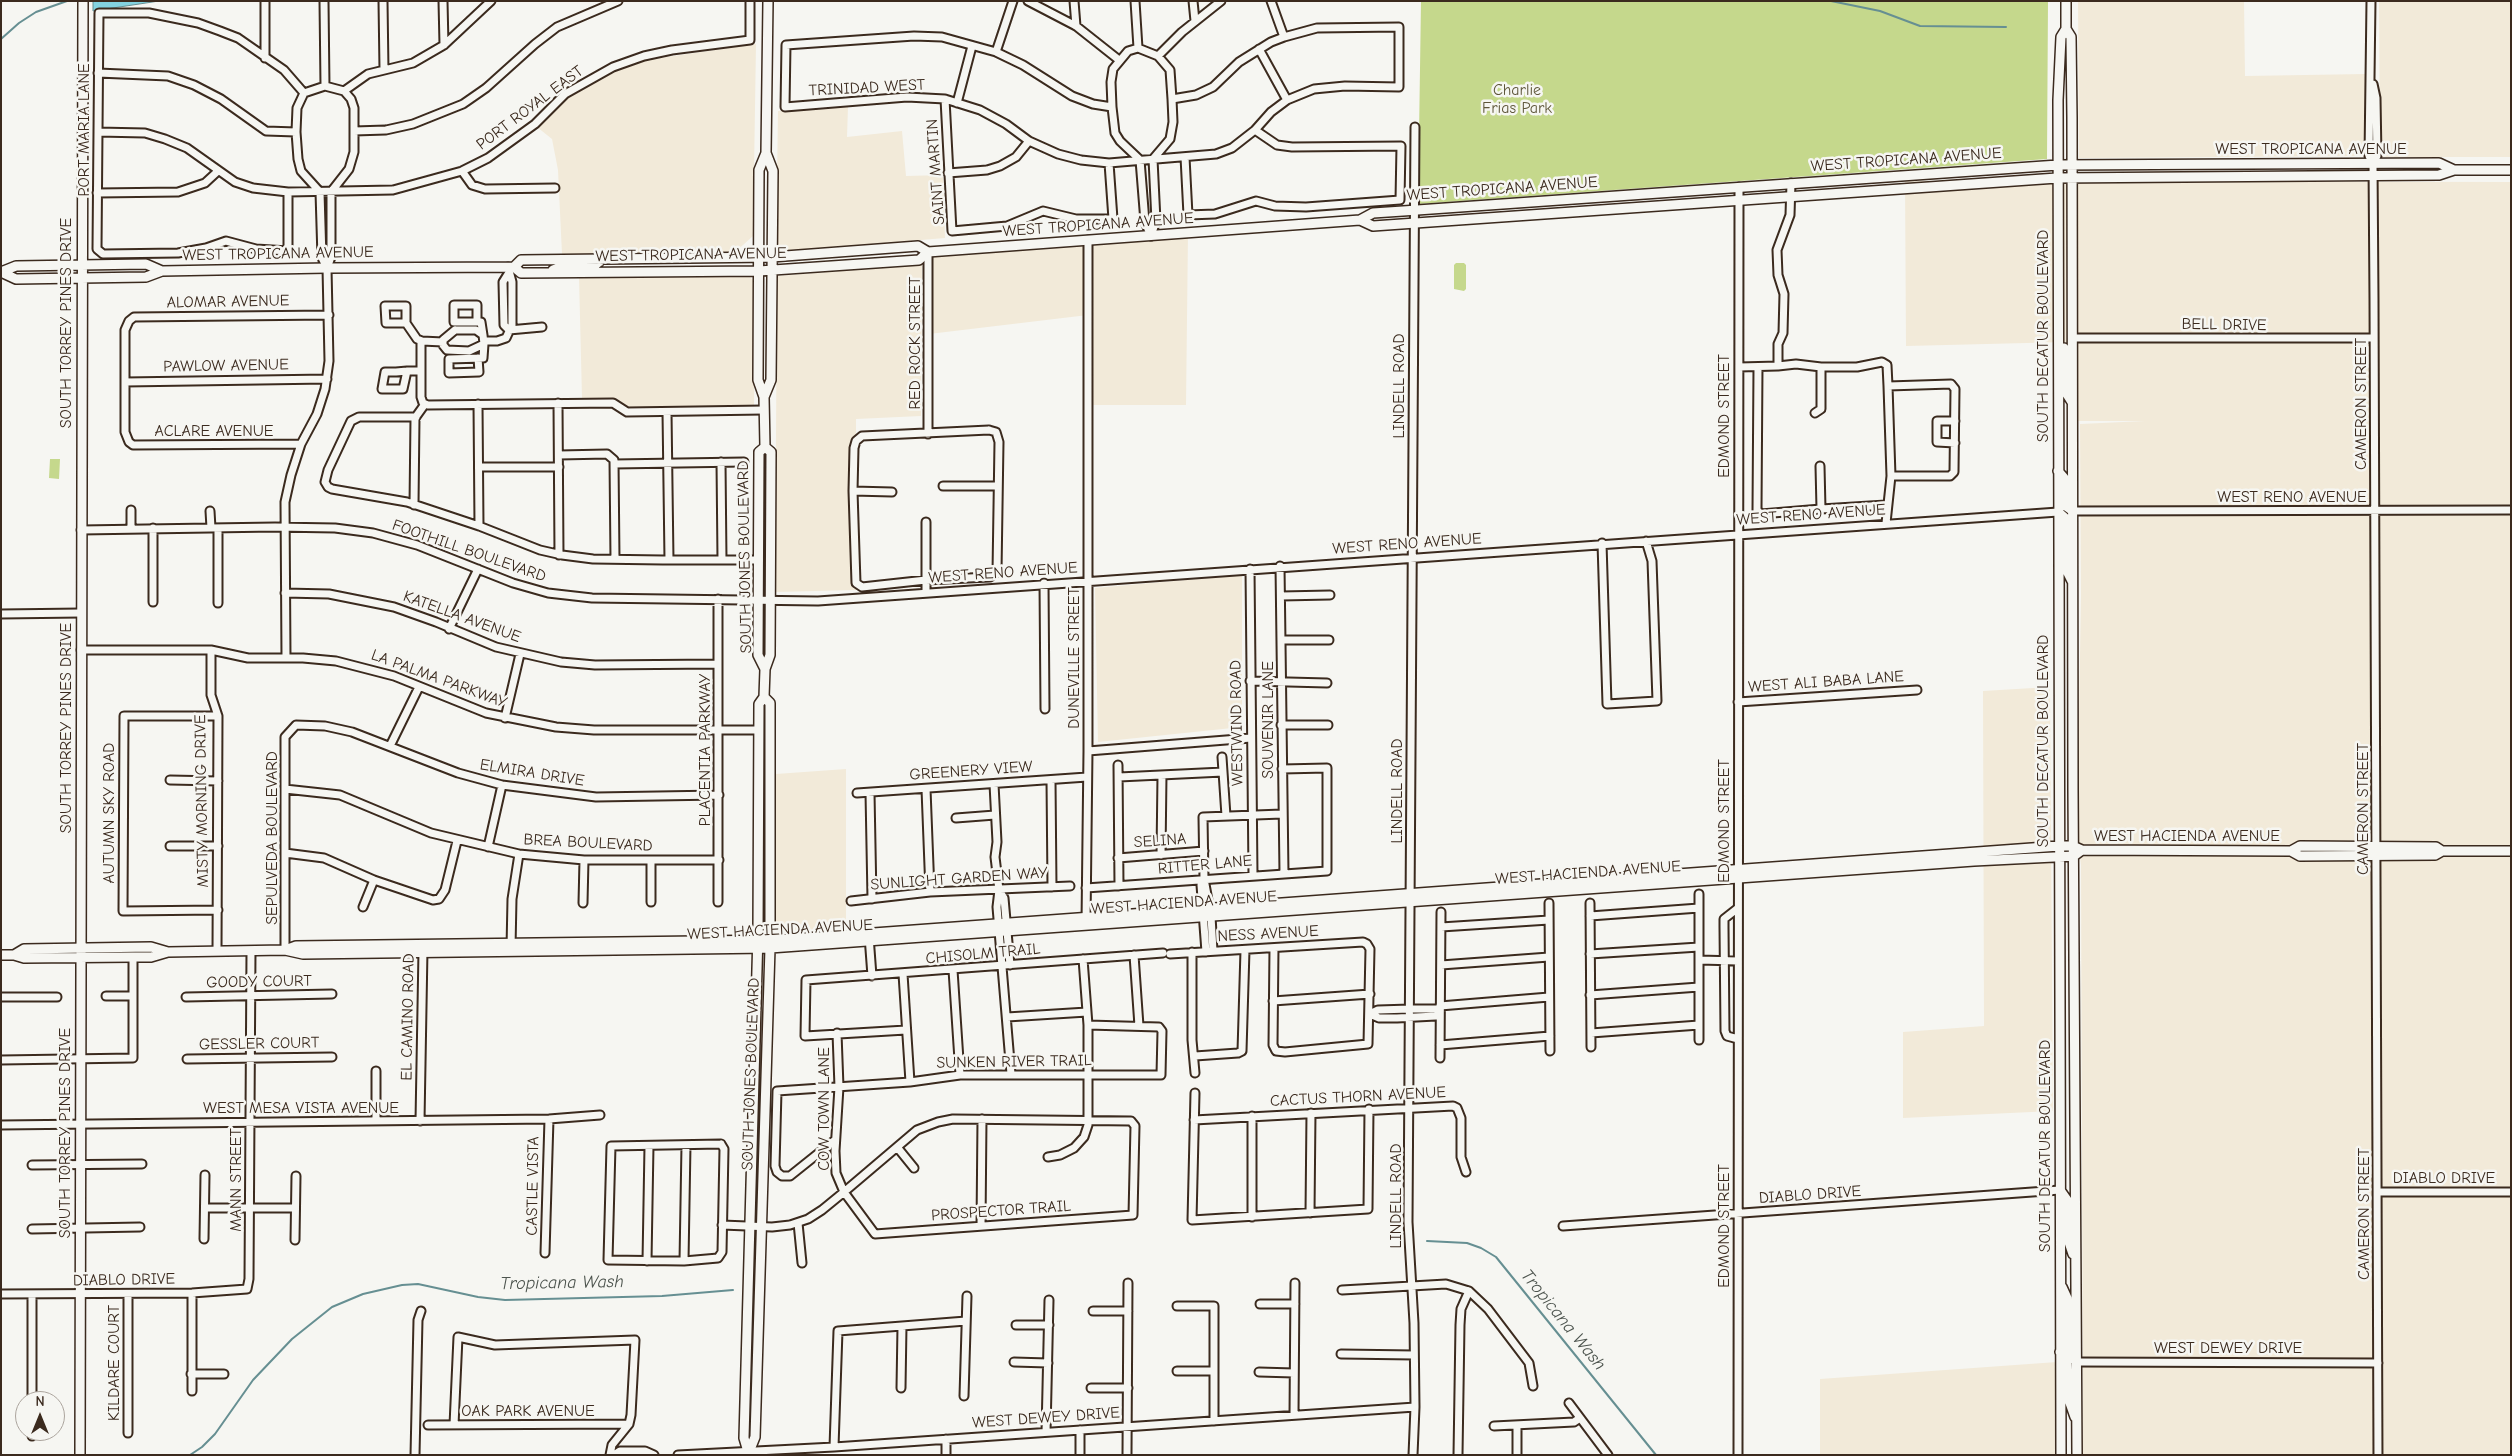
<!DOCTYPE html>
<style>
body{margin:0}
#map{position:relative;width:2512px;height:1456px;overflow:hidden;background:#f6f6f2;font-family:"Comic Neue",sans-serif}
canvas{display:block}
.frame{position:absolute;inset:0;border:2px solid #3b2a1e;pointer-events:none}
.north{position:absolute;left:15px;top:1391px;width:50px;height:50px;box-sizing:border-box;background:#f6f6f2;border:1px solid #aba49d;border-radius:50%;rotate:0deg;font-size:14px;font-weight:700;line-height:20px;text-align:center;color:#3b2a1e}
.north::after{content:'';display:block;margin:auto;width:18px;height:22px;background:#3b2a1e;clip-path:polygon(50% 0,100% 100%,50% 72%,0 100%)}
</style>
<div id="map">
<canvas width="2512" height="1456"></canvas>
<div class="frame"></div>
<div class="north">N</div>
</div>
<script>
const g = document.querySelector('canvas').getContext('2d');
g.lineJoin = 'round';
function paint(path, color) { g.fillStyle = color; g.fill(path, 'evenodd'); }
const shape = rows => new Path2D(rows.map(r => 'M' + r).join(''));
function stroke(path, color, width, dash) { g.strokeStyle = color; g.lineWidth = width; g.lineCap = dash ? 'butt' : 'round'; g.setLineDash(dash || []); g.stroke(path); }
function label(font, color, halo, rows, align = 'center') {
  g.font = font + ' "Comic Neue",sans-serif'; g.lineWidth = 5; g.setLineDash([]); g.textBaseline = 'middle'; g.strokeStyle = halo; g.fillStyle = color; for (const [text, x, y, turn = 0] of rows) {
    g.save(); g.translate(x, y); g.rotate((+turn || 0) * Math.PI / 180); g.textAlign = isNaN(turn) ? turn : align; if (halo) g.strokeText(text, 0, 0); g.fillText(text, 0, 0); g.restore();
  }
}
paint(shape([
 [2078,1,2244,1,2245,76,2365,74,2364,156,2079,158],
 [2379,1,2511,1,2511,157,2380,157],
 [756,44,753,236,733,254,562,254,558,170,552,139,537,127,565,100,607,74,646,60],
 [848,107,847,137,902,131,906,176,943,175,945,238,776,252,778,111],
 [1905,181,2511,182,2511,1455,2083,1455,2081,865,2077,833,2081,596,2080,424,2145,421,2067,421,2067,342,1906,346],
 [1188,233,1186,405,1088,405,1088,315,929,334,929,253],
 [922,264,921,416,856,419,856,590,775,592,777,276],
 [736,275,750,277,755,283,754,407,625,407,616,398,582,398,579,277],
 [1242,575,1242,727,1098,742,1095,588],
 [2050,687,2053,1111,1903,1118,1903,1032,1984,1026,1983,691],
 [846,769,846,926,783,932,779,930,776,926,776,774],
 [2057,1362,2057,1455,1820,1455,1820,1379]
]), '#f2ead9');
paint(shape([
 [1421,1,2048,1,2047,159,1418,204],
 [1456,263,1464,263,1466,265,1466,289,1464,291,1454,289,1454,265],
 [50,459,60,459,59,479,49,478]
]), '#c5d88c');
const water = shape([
 [93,1,159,1,93,11,93,1]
]);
paint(water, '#83d2e0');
stroke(water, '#668f92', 1);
stroke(shape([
 [1831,1,1880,11,1920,26,2006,27],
 [1,39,19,23,36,12,67,1],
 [1427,1241,1467,1243,1481,1248,1496,1257,1656,1455],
 [190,1455,202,1447,215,1434,253,1380,292,1339,332,1307,363,1294,402,1285,418,1284,478,1297,505,1300,662,1296,733,1290]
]), '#668f92', 2);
const minor = shape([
 [265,1,265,58],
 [324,1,325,86],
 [383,1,384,70],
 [443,1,444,45],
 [1028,1,1076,26,1119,60],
 [1074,1,1076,26],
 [1135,1,1138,48],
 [1193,1,1195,21],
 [1271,1,1284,37],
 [2371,1,2369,156,2373,164,2374,299,2378,1455],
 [1138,48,1158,56,1170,70,1172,99,1173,122,1170,139,1153,159,1156,221,1151,236,1145,222,1140,160,1120,141,1115,133,1112,107,1111,82,1113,69,1128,51,1138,48],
 [1259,49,1287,100],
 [996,52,1013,1],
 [1158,56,1182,32,1221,1],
 [98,73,168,76,194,85,221,99,266,131,296,132],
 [344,91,368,74,413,63,444,45,491,1],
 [945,99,952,231,1007,226,1043,211,1076,219,1113,219,1109,163],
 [957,103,972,46],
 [1112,107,1093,104,1072,96,1023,65,996,52,942,37,914,36,786,45,785,107,907,97,945,99,980,110,1006,124,1029,141,1058,154,1081,160,1109,163,1216,154,1232,148,1255,130,1271,112,1287,100,1314,89,1345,86,1399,87,1399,27,1317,28,1284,37,1271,42,1239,62,1213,87,1196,95,1172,99],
 [354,131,386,130,413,124,463,104,486,88,535,44,557,27,618,1],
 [98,132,145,133,165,139,187,148,235,182,253,188,288,192,393,190,462,171,488,158,535,124,565,94,613,67,644,56,672,50,750,40,750,1],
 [1185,157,1188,215,1215,214,1256,201,1275,206,1306,207,1400,200,1401,146,1292,147,1277,145,1255,130],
 [2373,164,2377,156,2376,98,2373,84],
 [462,171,472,185,485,189,555,188],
 [948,173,987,170,1000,166,1016,157,1029,141],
 [288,192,288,251,256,249,226,241,206,248,178,253,103,254,97,249,99,13,149,13,198,23,220,31,238,38,284,70,304,93],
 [97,193,178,192,205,183,218,171],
 [928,252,928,434],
 [508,274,503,282,504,325,509,330],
 [477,321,477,305,454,305,454,322,481,322,483,335],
 [406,323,386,323,385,306,406,306,406,323,417,339,422,341,443,342],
 [455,330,476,330,483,335,484,344,469,351,447,350,443,345,443,340,455,330],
 [509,330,542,327],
 [2073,338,2374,338],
 [421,341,421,397,423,403,428,405,613,403,627,412,764,410],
 [485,341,497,341,506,338,512,325,512,282,508,267],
 [478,358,479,372,449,373,449,359,483,358,484,344],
 [1778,366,1796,364,1821,367,1857,367,1882,362,1887,365,1888,386,1951,384,1955,389,1954,472,1950,476,1891,476,1888,386],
 [1739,367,1778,366,1778,344,1783,333,1784,294,1778,275,1777,250,1790,215,1791,183],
 [1758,367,1757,510,1761,514,1821,509],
 [407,371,403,389,382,389,385,372,396,372,407,371,421,371],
 [125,382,327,379],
 [558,403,559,555],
 [478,404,479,526],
 [667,412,669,560],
 [1815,413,1821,409,1821,367],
 [416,417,359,417,351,421,328,470,325,482,328,487,332,489,407,502,479,526,540,550,562,555,593,559,663,560,759,560],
 [989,430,996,432,999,442,997,572,990,577,926,580,862,587,856,583,853,491,854,448,856,441,862,436,989,430],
 [1955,443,1937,442,1937,421,1955,421],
 [301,444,133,445,129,442,125,432,125,330,129,321,134,317,329,315],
 [559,455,607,454,614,460,615,559],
 [721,462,722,560],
 [614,464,744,462],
 [1820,466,1821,509,1886,505],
 [479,467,559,467],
 [943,486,998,486],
 [853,491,892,492],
 [414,505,415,418,425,404],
 [131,510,131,529],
 [210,511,211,528],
 [2073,511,2511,510],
 [1886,523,1891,476],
 [153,528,153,602],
 [218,528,218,603],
 [81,530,275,527,335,528,373,533,417,545,513,583,548,593,592,598,818,601,2058,512],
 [1602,543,1607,704,1657,701,1652,561,1646,541],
 [1280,566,1284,873],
 [1250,569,1253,875],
 [1044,583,1045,709],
 [926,592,926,522],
 [285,593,329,594,394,607,436,622,496,647,561,662,595,665,718,664],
 [1281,596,1330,595],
 [718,599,718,902],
 [1,614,81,613],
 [449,629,478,569],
 [1281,640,1329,640],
 [81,650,211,650,248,658,303,658,336,661,394,676,486,713,556,727,594,730,759,730],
 [211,650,211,695,218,716,217,951],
 [286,658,285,502,291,475,301,444,317,414,325,389,329,361,327,268,331,257,331,192,349,169,354,152,354,108,351,99,344,91,325,86,304,93,297,108,296,132,298,159,301,171,320,192,322,258,327,268],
 [1250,681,1327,683],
 [1738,702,1917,690],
 [505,718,520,654],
 [1281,725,1328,725],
 [390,746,419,687],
 [1088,751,1251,738],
 [1222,757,1226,816],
 [1118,765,1119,886],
 [1119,777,1223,772],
 [170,780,218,781],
 [1051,780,1052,887],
 [994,784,997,842,995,857,999,890,997,907,1011,1074],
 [285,789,340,795,431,833,519,854,584,860,719,860],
 [926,789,930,892],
 [857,793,1087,777],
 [870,793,872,899],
 [956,818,995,815],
 [170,846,218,846],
 [488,847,502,785],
 [285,853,324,858,374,880,433,900,439,899,445,890,457,841],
 [1161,855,1162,775],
 [1118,858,1204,851],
 [1204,879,1211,916,1213,951],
 [1086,888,1327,871,1327,768,1282,769],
 [999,890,1004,898,1010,965],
 [1699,894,1699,1040],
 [851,901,930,892,1070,886],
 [651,902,651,860],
 [583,903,584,860],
 [1549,903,1550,1051],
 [1590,903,1591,1047],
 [363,907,374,880],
 [1738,908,1724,919,1724,927,1725,1031,1727,1036,1738,1039],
 [218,910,123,911,124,716,218,716],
 [1590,916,1699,908],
 [1086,923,1088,751,1088,240],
 [1441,927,1549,920],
 [869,936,872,976],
 [511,948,512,899,519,854],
 [285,950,285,737,296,725,325,726,352,732,458,773,502,785,596,797,719,795],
 [1192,952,1192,1040,1195,1073],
 [1206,952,1201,885,1204,879,1203,817,1282,814],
 [1170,954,1363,942,1367,944,1370,949,1368,1044,1285,1052,1276,1051,1273,1045,1274,948],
 [1590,954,1699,947],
 [1134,955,1139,1026],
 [1699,960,1738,961],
 [1441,965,1549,957],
 [953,970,960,1075],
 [903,974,910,1082],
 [1590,995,1699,987],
 [106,996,133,996],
 [1,997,57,997],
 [186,997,332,994],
 [1273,1001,1370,994],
 [1440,1006,1549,997],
 [1410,1009,1436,1009,1440,1012,1436,1016,1397,1018,1379,1018,1370,1014,1378,1010,1410,1009],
 [1007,1017,1087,1012],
 [906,1030,805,1036,806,980,1163,953],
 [1591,1033,1699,1025],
 [1440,1045,1550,1036],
 [1195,1056,1238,1053,1242,1051,1245,950],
 [1440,1058,1441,912],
 [187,1059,332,1057],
 [1,1060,133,1058,133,957],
 [1195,1093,1192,1220,1368,1209,1369,1109],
 [1194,1120,1453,1106,1457,1108,1461,1118,1461,1157,1466,1172],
 [376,1121,376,1071],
 [420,1121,423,950],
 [1,1125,549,1119,600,1115],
 [835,1140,790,1176,782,1176,777,1172,775,1166,777,1091,910,1082,960,1075,1161,1075,1162,1031,1159,1027,1088,1025],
 [721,1144,724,1149,722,1252,718,1258,684,1261,608,1260,611,1146,721,1144],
 [897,1147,914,1168],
 [1048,1157,1060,1155,1074,1148,1084,1137,1088,1125,1088,1025,1083,959],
 [32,1165,142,1164],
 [2378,1192,2511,1192],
 [205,1208,295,1208],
 [1310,1213,1311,1113],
 [1252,1217,1252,1116],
 [798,1223,802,1263],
 [722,1225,772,1227,790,1225,808,1219,822,1210,844,1192,897,1147,917,1130,938,1122,953,1119,1131,1121,1135,1126,1133,1215,875,1234,844,1192,836,1173,835,1151,839,1087,837,1033],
 [981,1226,982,1119],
 [1563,1226,2060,1190],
 [32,1229,140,1227],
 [204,1239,205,1175],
 [295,1240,296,1176],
 [545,1253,549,1119],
 [647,1261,649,1146],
 [684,1261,686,1145],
 [1342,1290,1446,1284,1469,1291,1488,1309,1529,1363,1533,1386],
 [1,1294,192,1293,247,1289,249,1279,251,951],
 [32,1294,32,1401],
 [128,1294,128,1433],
 [1260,1304,1295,1304],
 [1177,1306,1214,1306,1214,1421],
 [1093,1311,1128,1311],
 [1016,1325,1049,1325],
 [1341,1354,1414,1355],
 [1014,1362,1048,1363],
 [2077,1362,2378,1363],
 [1177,1371,1214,1371],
 [1259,1372,1294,1373],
 [191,1374,224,1374],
 [901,1388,902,1326],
 [1091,1388,1128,1388],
 [192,1391,192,1293],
 [964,1396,967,1296],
 [1569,1403,1608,1455],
 [1294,1415,1295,1283],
 [428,1425,629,1424],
 [454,1425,458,1337,495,1345,635,1340,631,1415,629,1424,612,1445,610,1455],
 [1494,1426,1574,1422,1580,1418],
 [1517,1426,1517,1455],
 [32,1431,32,1436],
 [1046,1432,1049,1300],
 [834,1447,838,1331,966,1321],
 [415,1455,418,1320,421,1311],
 [614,1455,620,1451,645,1451,654,1455],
 [678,1455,834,1447,1415,1407],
 [946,1455,946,1439],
 [1080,1455,1080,1430],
 [1127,1455,1128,1283],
 [1413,1455,1415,1407,1414,1323,1408,1222,1415,127],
 [1458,1455,1460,1325,1461,1309,1469,1291],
 [1738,1455,1739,187]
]);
const major = shape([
 [2066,1,2066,29,2071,37,2072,118,2073,790,2077,1455],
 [1360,220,1373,226,2057,178,2439,175,2454,170,2511,170],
 [514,267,521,260,772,257,918,246,928,252],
 [553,270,564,266,595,265,600,261],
 [1,272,16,279,146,277,162,271,327,268,514,267,521,273,759,271,919,260,928,252,1360,220,1373,213,1403,211,2058,165,2439,163,2454,170],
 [1,272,16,266,146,264,162,271],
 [2064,348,2065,391,2072,402],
 [764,397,771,380,773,171,766,153,768,1],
 [2058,471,2064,478,2066,506,2073,511],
 [2058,512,2065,518,2065,567,2072,581],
 [765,669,758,655,759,452,765,447],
 [2291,851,2300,856,2435,855,2442,851,2511,851],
 [285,950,296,946,778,940,2059,846,2073,846,2082,850,2291,851,2300,846,2436,847,2442,851],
 [1,955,14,955,24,958,133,957,151,957,168,952],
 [14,955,24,949,151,947,168,952,285,950,303,954,770,948,1974,861,2074,856,2082,850],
 [2060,1190,2067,1200,2068,1239,2073,1254],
 [2062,1287,2067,1298,2069,1353,2077,1362],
 [2060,1352,2067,1360,2069,1400,2075,1417],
 [749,1452,755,1437,770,948,770,703,764,697],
 [80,1455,83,1],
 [749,1455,744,1438,758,933,759,704,764,697,765,669,770,655,771,452,765,447,764,397,758,380,759,170,766,153],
 [2061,1455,2058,100,2061,37,2066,29]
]);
stroke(minor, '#3b2a1e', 11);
stroke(major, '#3b2a1e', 12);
stroke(minor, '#f6f6f2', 7);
stroke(major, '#f6f6f2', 9);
label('16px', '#3b2a1e', '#f6f6f2', [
 ["TRINIDAD WEST",867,88,-3],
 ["PORT ROYAL EAST",530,108,-37],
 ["PORT MARIA LANE",84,130,-90],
 ["WEST TROPICANA AVENUE",2311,149],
 ["WEST TROPICANA AVENUE",1906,160,-4],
 ["SAINT MARTIN",936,172,-94],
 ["WEST TROPICANA AVENUE",1502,189,-4],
 ["WEST TROPICANA AVENUE",1098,225,-4],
 ["WEST TROPICANA AVENUE",278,254,-1],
 ["WEST TROPICANA AVENUE",691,255,-1],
 ["ALOMAR AVENUE",228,302,-1],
 ["SOUTH TORREY PINES DRIVE",66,323,-90],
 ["BELL DRIVE",2224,325,1],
 ["SOUTH DECATUR BOULEVARD",2043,336,-90],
 ["RED ROCK STREET",915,343,-90],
 ["PAWLOW AVENUE",226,366,-1],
 ["LINDELL ROAD",1399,386,-90],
 ["CAMERON STREET",2361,404,-90],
 ["EDMOND STREET",1724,416,-90],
 ["ACLARE AVENUE",214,431],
 ["WEST RENO AVENUE",2292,497],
 ["WEST RENO AVENUE",1811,515,-4],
 ["WEST RENO AVENUE",1407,544,-4],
 ["FOOTHILL BOULEVARD",469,551,19],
 ["SOUTH JONES BOULEVARD",745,557,-91],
 ["WEST RENO AVENUE",1003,573,-4],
 ["KATELLA AVENUE",462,617,20],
 ["DUNEVILLE STREET",1074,658,-90],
 ["LA PALMA PARKWAY",439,679,20],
 ["WEST ALI BABA LANE",1826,682,-4],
 ["SOUVENIR LANE",1268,720,-90],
 ["WESTWIND ROAD",1237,723,-91],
 ["SOUTH TORREY PINES DRIVE",66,728,-90],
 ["SOUTH DECATUR BOULEVARD",2043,741,-90],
 ["PLACENTIA PARKWAY",705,750,-90],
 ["GREENERY VIEW",971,771,-4],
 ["ELMIRA DRIVE",532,773,9],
 ["LINDELL ROAD",1397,791,-90],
 ["MISTY MORNING DRIVE",202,801,-91],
 ["CAMERON STREET",2363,809,-90],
 ["AUTUMN SKY ROAD",109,813,-90],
 ["EDMOND STREET",1724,821,-90],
 ["WEST HACIENDA AVENUE",2187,836],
 ["SEPULVEDA BOULEVARD",272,838,-90],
 ["SELINA",1160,841,-4],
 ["BREA BOULEVARD",588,843,3],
 ["RITTER LANE",1205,865,-5],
 ["WEST HACIENDA AVENUE",1588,873,-4],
 ["SUNLIGHT GARDEN WAY",959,879,-4],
 ["WEST HACIENDA AVENUE",1184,903,-4],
 ["WEST HACIENDA AVENUE",780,930,-3],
 ["NESS AVENUE",1268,934,-3],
 ["CHISOLM TRAIL",983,954,-5],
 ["GOODY COURT",259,982,-1],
 ["EL CAMINO ROAD",408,1017,-89],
 ["GESSLER COURT",259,1044,-1],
 ["SUNKEN RIVER TRAIL",1014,1062,-1],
 ["SOUTH JONES BOULEVARD",751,1074,-88],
 ["CACTUS THORN AVENUE",1358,1097,-3],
 ["WEST MESA VISTA AVENUE",301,1108],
 ["COW TOWN LANE",824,1109,-90],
 ["SOUTH TORREY PINES DRIVE",65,1133,-90],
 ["SOUTH DECATUR BOULEVARD",2045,1146,-90],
 ["DIABLO DRIVE",2444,1178],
 ["MANN STREET",236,1180,-90],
 ["CASTLE VISTA",533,1186,-89],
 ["DIABLO DRIVE",1810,1195,-4],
 ["LINDELL ROAD",1396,1196,-90],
 ["PROSPECTOR TRAIL",1001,1211,-4],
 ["CAMERON STREET",2364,1214,-90],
 ["EDMOND STREET",1724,1226,-90],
 ["DIABLO DRIVE",124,1280,-1],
 ["WEST DEWEY DRIVE",2228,1348],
 ["KILDARE COURT",114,1363,-90],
 ["OAK PARK AVENUE",528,1411],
 ["WEST DEWEY DRIVE",1046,1418,-4]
]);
label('16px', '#5e563a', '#f6f6f2', [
 ["Charlie",1517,90],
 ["Frias Park",1517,108]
]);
label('italic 18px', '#4d544e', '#f6f6f2', [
 ["Tropicana Wash",562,1283,-1],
 ["Tropicana Wash",1563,1320,51]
]);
</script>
